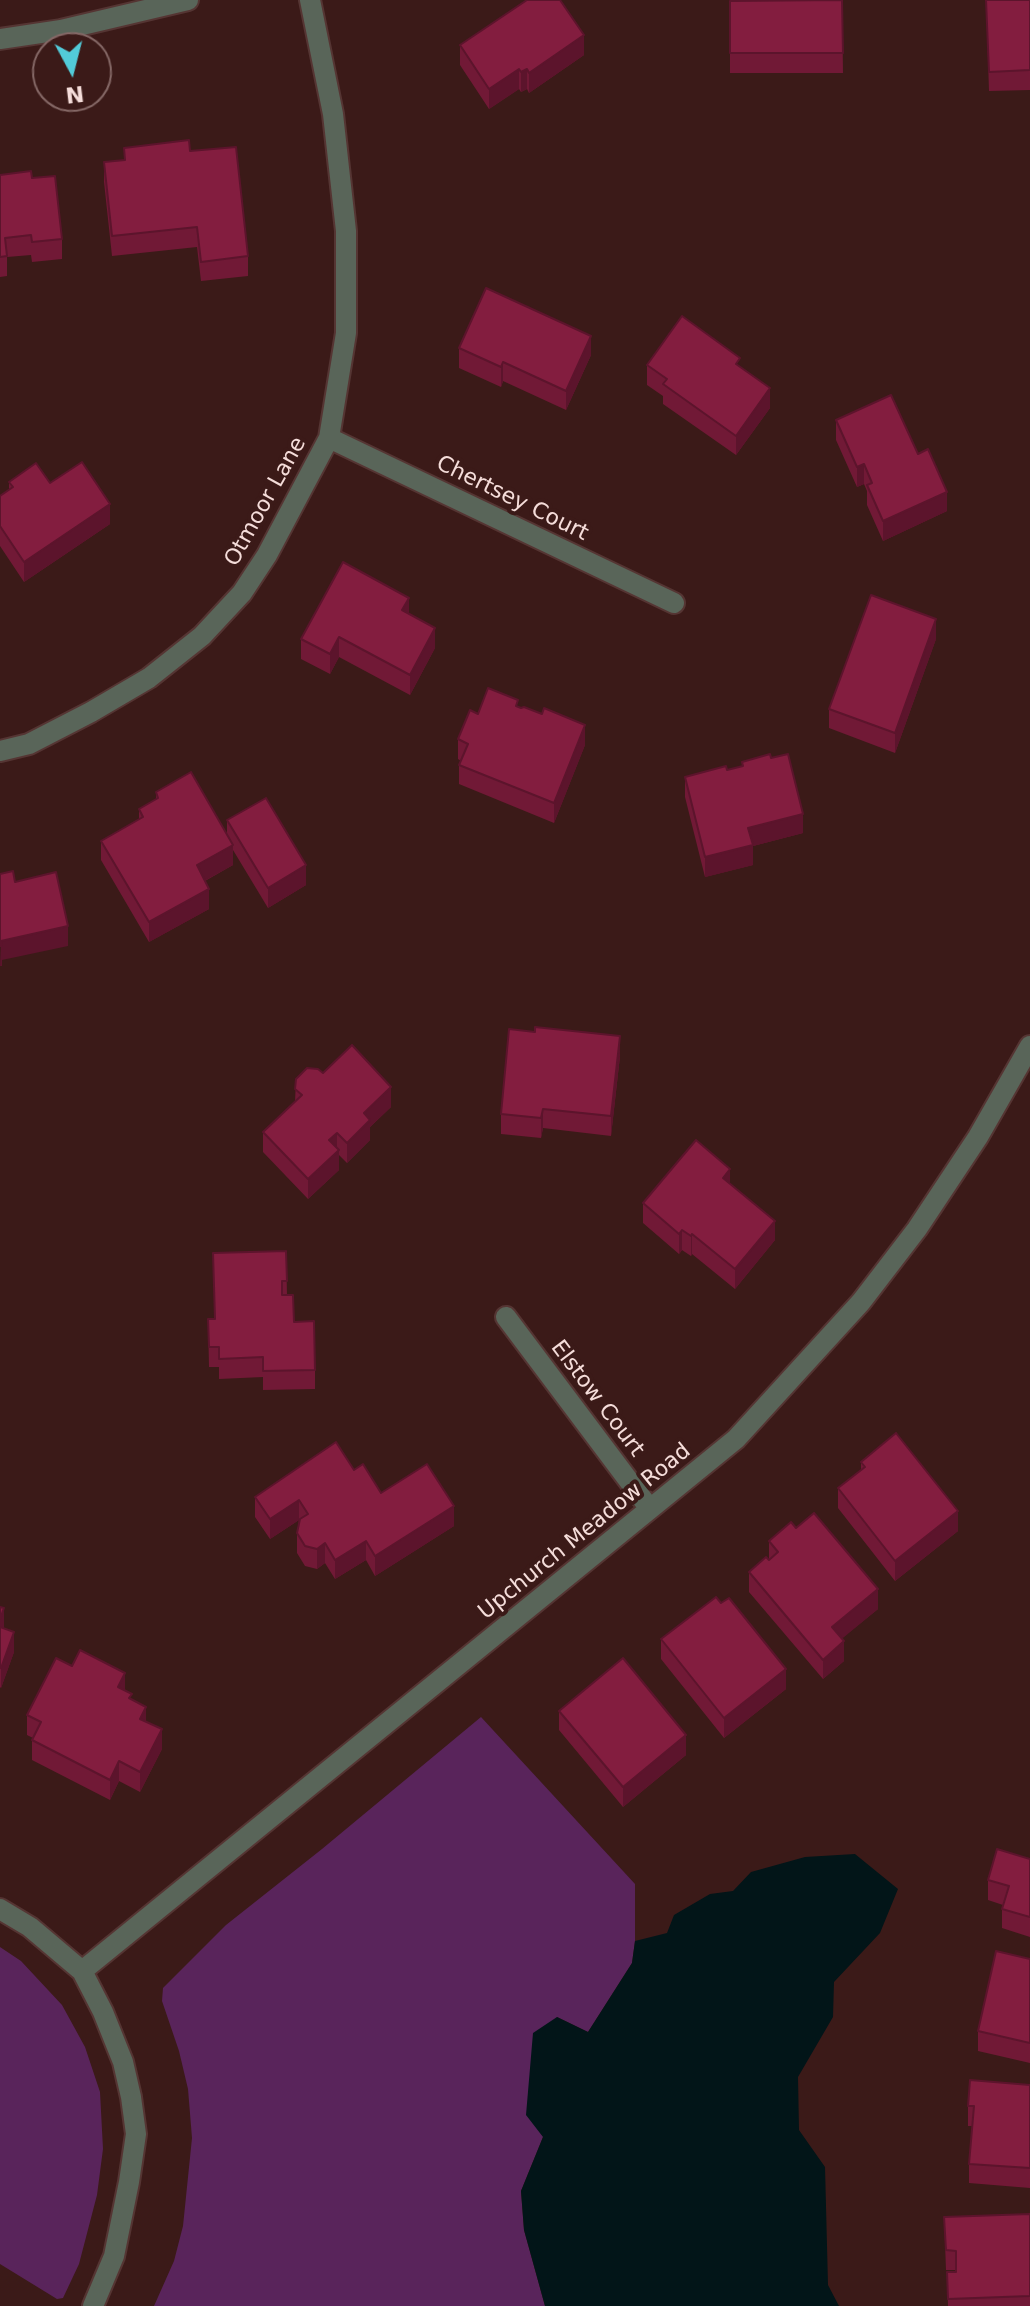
<!DOCTYPE html>
<style>
body{margin:0}
#map{position:relative;width:1030px;height:2306px;overflow:hidden;background:#3b1a18;font-family:"DejaVu Sans",sans-serif}
canvas{display:block}
.north{position:absolute;left:32px;top:32px;width:80px;height:80px;box-sizing:border-box;background:#3b1a18;border:2px solid #856866;border-radius:50%;rotate:173deg;font-size:22px;font-weight:700;line-height:32px;text-align:center;color:#f5ddda}
.north::after{content:'';display:block;margin:auto;width:28px;height:36px;background:#52cbd9;clip-path:polygon(50% 0,100% 100%,50% 72%,0 100%)}
</style>
<div id="map">
<canvas width="1030" height="2306"></canvas>
<div class="north">N</div>
</div>
<script>
const g = document.querySelector('canvas').getContext('2d');
g.lineJoin = 'round';
function paint(path, color) { g.fillStyle = color; g.fill(path, 'evenodd'); }
const shape = rows => new Path2D(rows.map(r => 'M' + r).join(''));
function stroke(path, color, width, dash) { g.strokeStyle = color; g.lineWidth = width; g.lineCap = dash ? 'butt' : 'round'; g.setLineDash(dash || []); g.stroke(path); }
function label(font, color, halo, rows, align = 'center') {
  g.font = font + ' "DejaVu Sans",sans-serif'; g.lineWidth = 8; g.setLineDash([]); g.textBaseline = 'middle'; g.strokeStyle = halo; g.fillStyle = color; for (const [text, x, y, turn = 0] of rows) {
    g.save(); g.translate(x, y); g.rotate((+turn || 0) * Math.PI / 180); g.textAlign = isNaN(turn) ? turn : align; if (halo) g.strokeText(text, 0, 0); g.fillText(text, 0, 0); g.restore();
  }
}
paint(shape([
 [481,1717,635,1884,635,1941,632,1963,588,2032,557,2017,543,2137,521,2191,524,2230,545,2306,154,2306,174,2261,183,2226,192,2138,188,2089,179,2051,162,2001,163,1988,226,1925,322,1849],
 [0,1947,21,1961,62,2005,85,2047,100,2092,103,2149,97,2195,79,2264,63,2298,57,2299,0,2264]
]), '#59245b');
paint(shape([
 [855,1854,898,1889,880,1933,834,1982,833,2017,798,2077,799,2130,825,2167,828,2285,839,2306,545,2306,524,2230,521,2191,543,2137,526,2115,533,2033,557,2017,588,2032,632,1963,635,1941,667,1933,674,1915,710,1894,733,1891,751,1872,805,1857]
]), '#021518');
const minor = shape([
 [0,39,61,30,188,0],
 [329,438,674,603],
 [0,751,29,744,91,712,149,678,202,636,242,593,267,555,329,438,346,333,346,231,333,114,310,0],
 [506,1317,650,1509],
 [0,1909,30,1927,82,1971,103,2012,123,2062,131,2097,136,2134,129,2182,114,2256,93,2306],
 [82,1971,736,1439,861,1302,917,1229,978,1137,1030,1046]
]);
stroke(minor, '#553533', 24);
stroke(minor, '#596559', 20);
paint(shape([
 [842,0,843,73,730,73,730,1],
 [986,0,1030,0,1030,90,989,91],
 [460,45,584,55,529,93,527,89,521,92,519,89,489,109,460,65],
 [124,148,190,151,248,256,248,276,201,281,197,247,112,256,104,182,104,162,124,160],
 [0,175,32,178,62,239,62,259,32,262,31,255,7,257,7,276,0,277],
 [459,348,591,355,566,410,503,381,501,387,459,368],
 [647,365,740,367,770,408,736,455,663,404,663,396,647,385],
 [836,420,918,454,947,511,883,541,867,505,867,491,864,484,857,487,836,440],
 [9,482,50,483,110,524,24,582,0,546,0,496,9,490],
 [409,614,435,648,410,695,339,657,330,674,301,659,301,639],
 [936,639,895,753,829,728,829,709],
 [518,706,585,745,554,823,459,784,459,765,461,761,458,759,458,739,478,714],
 [742,762,803,833,753,846,753,865,705,877,685,797,685,777,727,770,742,766],
 [156,792,227,834,227,820,306,885,268,908,233,850,233,865,205,881,209,909,149,942,101,860,101,841,139,819,139,809,156,799],
 [620,1056,611,1136,543,1128,541,1138,501,1134,501,1114],
 [323,1073,391,1107,370,1127,370,1140,347,1163,339,1155,339,1170,308,1199,263,1152,263,1132,295,1102,296,1079],
 [730,1184,775,1240,735,1289,692,1254,691,1256,682,1250,679,1254,643,1223,643,1203],
 [286,1251,287,1295,294,1322,315,1370,315,1389,263,1390,263,1377,219,1379,219,1367,209,1367,208,1319,215,1319,213,1253],
 [861,1462,958,1531,895,1581,838,1508,838,1488,861,1470],
 [354,1470,381,1493,454,1526,375,1576,366,1560,335,1579,325,1563,317,1569,305,1566,297,1553,297,1533,299,1520,270,1539,255,1517,255,1497],
 [769,1541,878,1609,842,1638,844,1661,823,1679,749,1592,749,1572,769,1560],
 [721,1603,786,1689,724,1738,661,1659,661,1639],
 [0,1607,4,1628,14,1652,1,1688,0,1687],
 [72,1666,125,1690,146,1722,162,1749,140,1792,119,1781,110,1800,32,1760,32,1740,33,1738,27,1735,27,1715],
 [559,1711,686,1755,623,1807,559,1730],
 [1030,1859,1030,1937,1002,1928,1002,1909,1003,1905,988,1900,988,1880],
 [1030,1959,1030,2063,978,2051,978,2031],
 [1030,2085,1030,2188,969,2183,969,2164,972,2126,968,2126,968,2106],
 [1030,2214,1030,2306,948,2306,947,2272,956,2272,956,2270,946,2270,944,2217]
]), '#711936');
paint(shape([
 [584,35,584,55,529,93,529,73],
 [519,69,519,89,489,109,489,89],
 [527,69,527,89,521,92,521,72],
 [591,336,591,355,566,410,566,391],
 [503,362,503,381,501,387,501,367],
 [770,388,770,408,736,455,736,436],
 [864,464,864,484,857,487,857,467],
 [947,492,947,511,883,541,883,521],
 [110,504,110,524,24,582,24,562],
 [409,598,409,617,402,610],
 [936,619,936,639,895,753,895,733],
 [435,628,435,648,410,695,410,675],
 [339,637,339,657,330,674,330,654],
 [585,725,585,745,554,823,554,803],
 [803,814,803,833,753,846,753,865,705,877,705,857,748,828],
 [233,845,233,865,197,885,197,865],
 [306,865,306,885,268,908,268,888],
 [209,889,209,909,149,942,149,922],
 [68,926,68,946,2,960,2,966,0,966,1,941],
 [620,1036,620,1056,611,1136,611,1116],
 [391,1087,391,1107,370,1127,370,1140,347,1163,347,1143,364,1113],
 [543,1109,543,1128,541,1138,541,1118],
 [337,1133,337,1152,339,1150,339,1170,308,1199,308,1179,329,1140],
 [730,1169,730,1189,723,1178],
 [775,1221,775,1240,735,1289,735,1269],
 [682,1230,682,1250,679,1254,679,1234],
 [692,1234,692,1254,691,1256,691,1236],
 [299,1500,299,1520,270,1539,270,1519],
 [454,1506,454,1526,375,1576,375,1556],
 [958,1511,958,1531,895,1581,895,1561],
 [366,1541,366,1560,335,1579,335,1560],
 [325,1543,325,1563,317,1569,317,1549],
 [878,1589,878,1609,832,1647,832,1627],
 [4,1608,4,1628,0,1639,0,1619],
 [14,1632,14,1652,1,1688,1,1668],
 [844,1641,844,1661,823,1679,823,1660],
 [786,1669,786,1689,724,1738,724,1718],
 [125,1673,125,1693,118,1687],
 [146,1707,146,1726,140,1719],
 [162,1729,162,1749,140,1792,140,1772],
 [686,1735,686,1755,623,1807,623,1787],
 [119,1761,119,1781,110,1800,110,1780]
]), '#5c142c');
const building = shape([
 [527,0,560,0,584,35,529,73,527,69,521,72,519,69,489,89,460,45,527,0],
 [842,0,843,53,730,53,730,1,842,0],
 [986,0,1030,0,1030,70,989,72,986,0],
 [189,140,190,151,236,147,248,256,201,262,197,227,112,236,104,162,125,160,124,148,189,140],
 [31,171,32,178,55,176,62,239,32,242,31,235,5,238,7,256,0,257,0,175,31,171],
 [486,288,591,336,566,391,503,362,501,367,459,348,486,288],
 [682,316,740,358,736,364,770,388,736,436,663,384,667,379,647,365,682,316],
 [891,395,918,454,928,449,947,492,883,521,867,485,872,483,864,464,857,467,836,420,891,395],
 [82,462,110,504,24,562,0,526,0,496,13,487,9,482,36,463,50,483,82,462],
 [343,562,409,598,402,610,435,628,410,675,339,637,330,654,301,639,343,562],
 [871,595,936,619,895,733,829,709,871,595],
 [488,688,518,700,516,706,521,708,524,707,542,714,544,708,585,725,554,803,459,765,468,744,458,739,470,710,478,714,488,688],
 [770,754,771,758,788,754,803,814,748,828,753,845,705,857,685,777,726,766,727,770,743,766,742,762,770,754],
 [191,772,233,845,197,865,209,889,149,922,101,841,143,817,139,809,158,798,156,792,191,772],
 [266,798,306,865,268,888,227,820,266,798],
 [13,871,15,882,56,872,68,926,1,941,2,946,0,946,0,874,13,871],
 [535,1027,620,1036,611,1116,543,1109,541,1118,501,1114,509,1029,535,1032,535,1027],
 [352,1045,391,1087,364,1113,370,1120,347,1143,337,1133,329,1140,339,1150,308,1179,263,1132,302,1095,295,1089,296,1079,307,1068,318,1069,323,1073,352,1045],
 [696,1140,730,1169,723,1178,775,1221,735,1269,692,1234,691,1236,682,1230,679,1234,643,1203,696,1140],
 [286,1251,287,1281,282,1281,282,1295,293,1295,294,1322,314,1321,315,1370,263,1371,263,1357,219,1359,219,1347,209,1347,208,1319,215,1319,213,1253,286,1251],
 [896,1433,958,1511,895,1561,838,1488,865,1467,861,1462,896,1433],
 [336,1442,354,1470,363,1464,381,1493,427,1464,454,1506,375,1556,366,1541,335,1560,325,1543,317,1549,305,1546,297,1533,300,1519,308,1514,299,1500,270,1519,255,1497,336,1442],
 [814,1513,878,1589,832,1627,844,1641,823,1660,749,1572,766,1557,769,1560,778,1552,769,1541,791,1522,796,1528,814,1513],
 [716,1597,721,1603,729,1598,786,1669,724,1718,661,1639,716,1597],
 [0,1607,4,1608,0,1619,0,1607],
 [0,1627,14,1632,1,1668,0,1667,0,1627],
 [80,1650,125,1673,118,1687,132,1694,129,1698,146,1707,140,1719,162,1729,140,1772,119,1761,110,1780,32,1740,41,1722,27,1715,56,1658,72,1666,80,1650],
 [623,1658,686,1735,623,1787,559,1711,623,1658],
 [997,1849,1030,1859,1030,1917,1002,1909,1009,1886,988,1880,997,1849],
 [996,1951,1030,1959,1030,2043,978,2031,996,1951],
 [970,2080,1030,2085,1030,2168,969,2164,974,2106,968,2106,970,2080],
 [1030,2214,1030,2296,948,2299,947,2272,956,2272,956,2251,946,2250,944,2217,1030,2214]
]);
paint(building, '#831d3f');
stroke(building, '#5c142c', 2);
label('22px', '#f5ddda', '#3b1a18', [
 ["Chertsey Court",512,499,26],
 ["Otmoor Lane",266,502,-61],
 ["Elstow Court",597,1399,53],
 ["Upchurch Meadow Road",585,1532,-39]
]);
</script>
